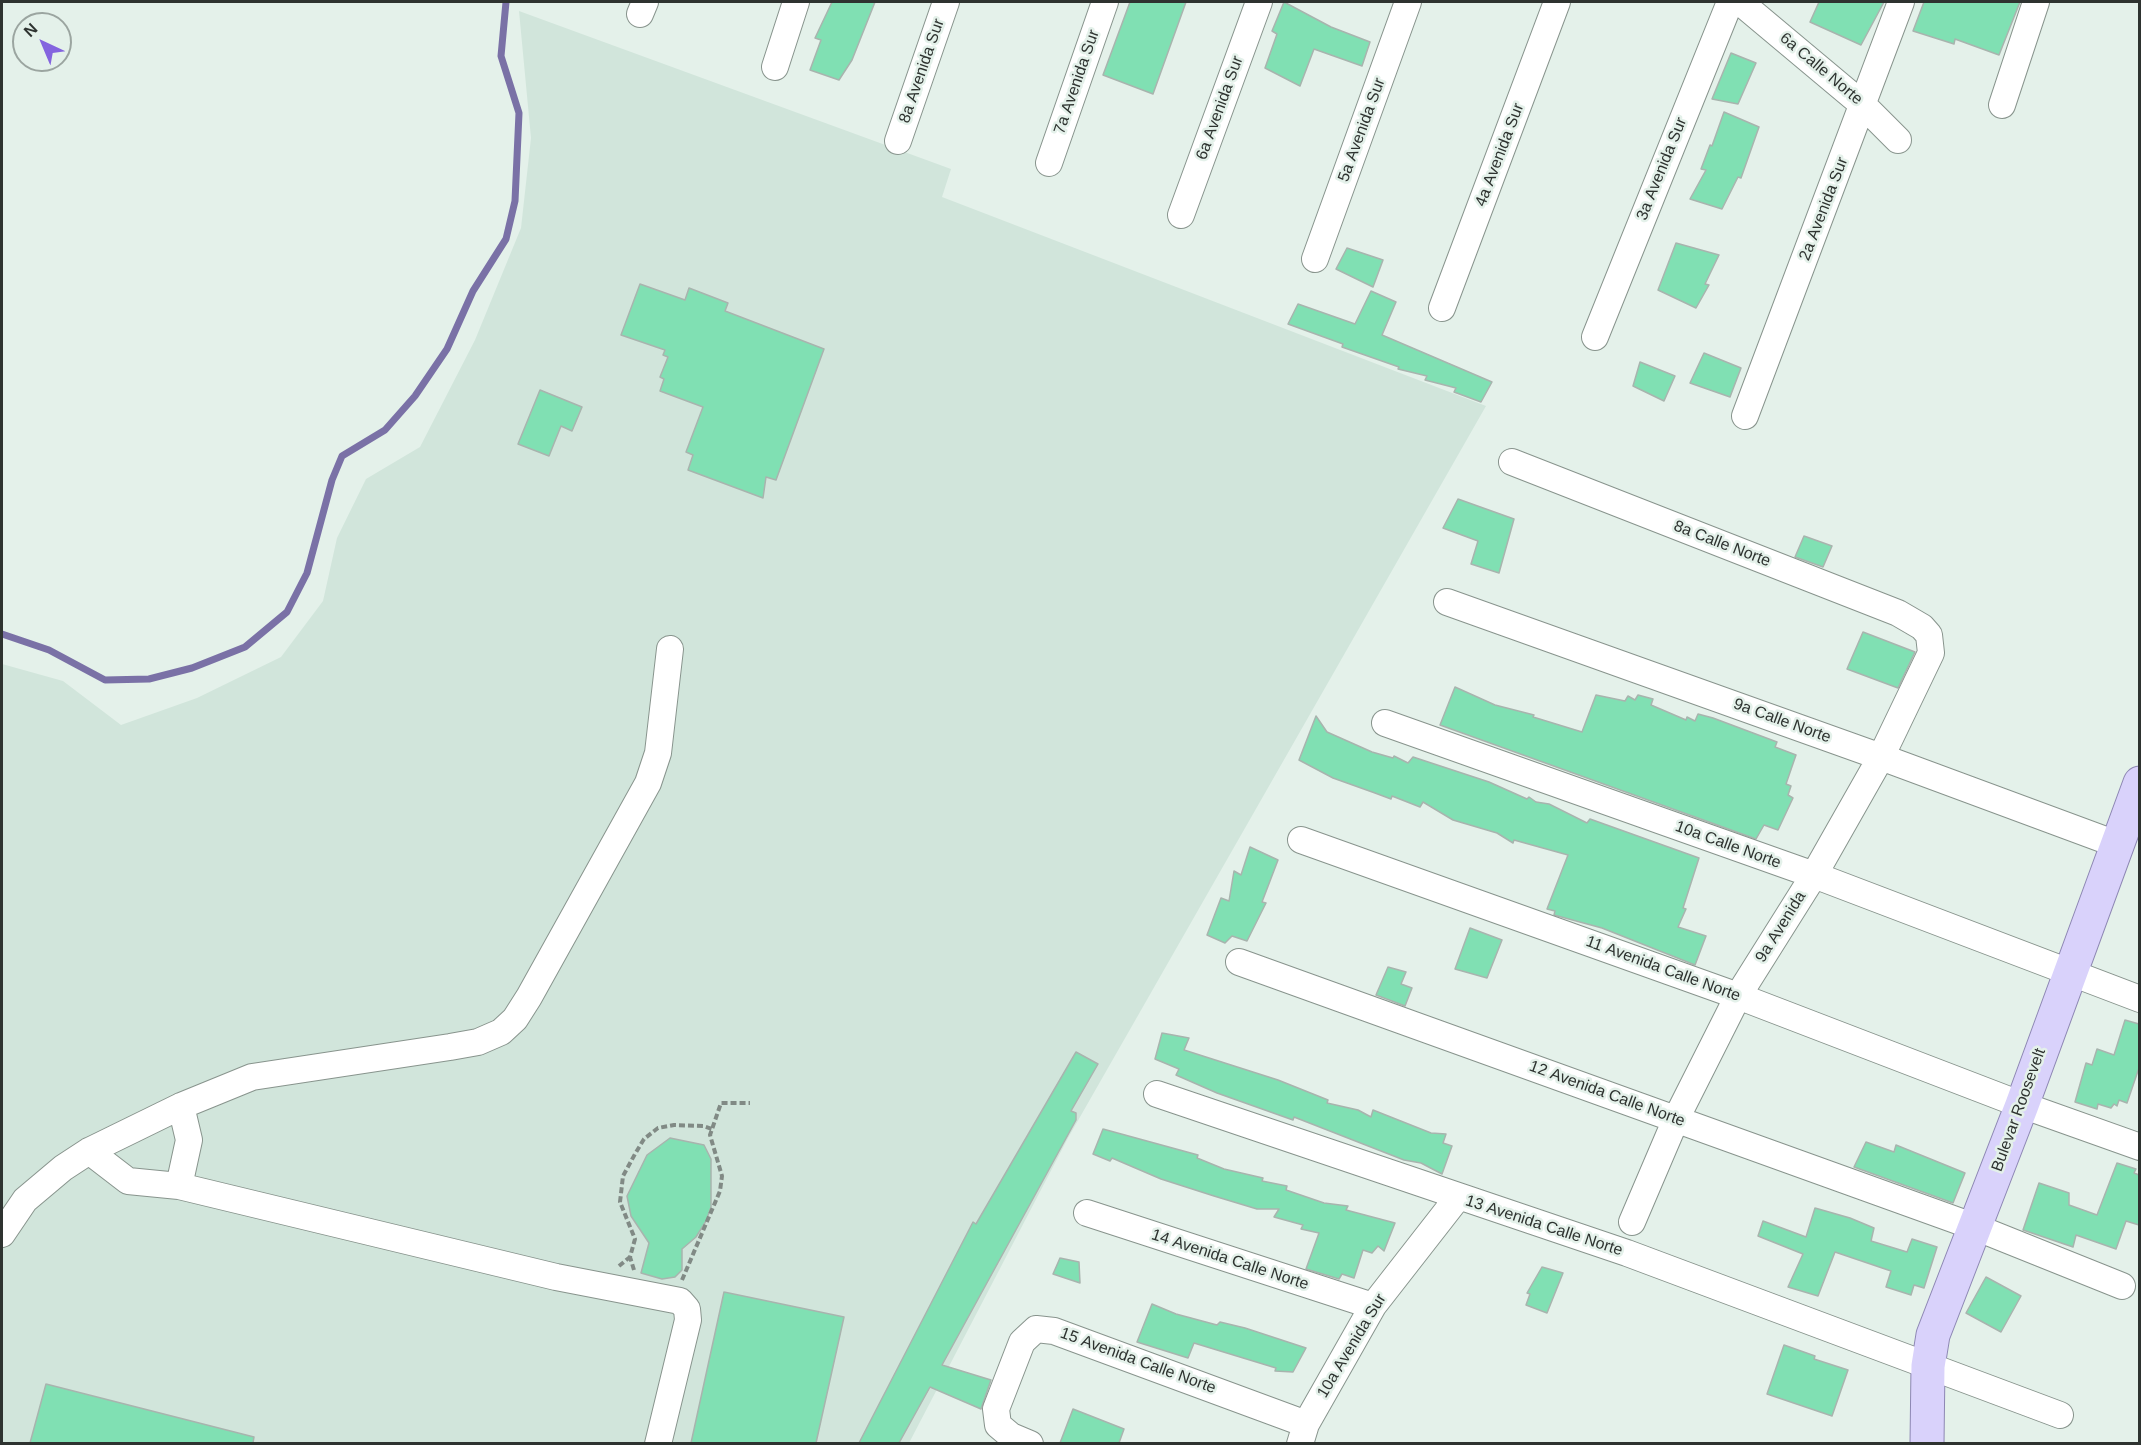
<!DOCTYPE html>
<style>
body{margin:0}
#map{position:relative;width:2141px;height:1445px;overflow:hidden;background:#e4f1ea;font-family:Helvetica,sans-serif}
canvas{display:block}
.frame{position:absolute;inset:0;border:3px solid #2e3330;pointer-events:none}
.north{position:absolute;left:12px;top:12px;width:60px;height:60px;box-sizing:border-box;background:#e4f1ea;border:2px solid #9ba5a0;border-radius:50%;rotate:316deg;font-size:16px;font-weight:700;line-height:24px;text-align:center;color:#2e3330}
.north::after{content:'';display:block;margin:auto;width:21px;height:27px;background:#8464df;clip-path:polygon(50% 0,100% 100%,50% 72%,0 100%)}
</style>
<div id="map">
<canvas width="2141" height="1445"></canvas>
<div class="frame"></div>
<div class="north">N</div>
</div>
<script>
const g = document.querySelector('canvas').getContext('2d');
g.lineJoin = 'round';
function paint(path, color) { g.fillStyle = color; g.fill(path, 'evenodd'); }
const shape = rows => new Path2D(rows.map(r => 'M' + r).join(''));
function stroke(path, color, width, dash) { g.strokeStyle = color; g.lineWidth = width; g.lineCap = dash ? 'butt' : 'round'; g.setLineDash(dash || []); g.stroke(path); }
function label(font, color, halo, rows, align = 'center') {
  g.font = font + ' Helvetica,sans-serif'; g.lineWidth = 5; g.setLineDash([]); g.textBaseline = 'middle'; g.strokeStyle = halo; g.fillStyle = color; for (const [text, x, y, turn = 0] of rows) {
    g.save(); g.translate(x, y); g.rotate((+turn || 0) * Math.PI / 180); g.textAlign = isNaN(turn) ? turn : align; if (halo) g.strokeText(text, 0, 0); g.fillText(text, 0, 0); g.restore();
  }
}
paint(shape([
 [519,11,951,169,942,197,1486,406,1068,1138,909,1443,2,1443,2,664,63,681,121,725,197,698,281,657,323,601,337,538,366,479,420,447,475,340,521,228,531,138]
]), '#d1e5db');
stroke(shape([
 [2,634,49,650,105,680,149,679,192,668,245,647,287,612,307,573,332,480,342,456,385,430,415,396,447,349,473,291,506,239,515,201,519,113,501,56,506,2]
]), '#7a71a6', 7);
const building = shape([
 [832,2,875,2,852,60,839,80,810,70,821,40,815,38,832,2],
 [1130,2,1186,2,1153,94,1103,75,1130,2],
 [1284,2,1331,27,1370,42,1362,66,1314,49,1300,86,1265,68,1277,34,1272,31,1284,2],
 [1819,2,1884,2,1861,45,1810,22,1819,2],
 [1924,2,2020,2,1999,55,1955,39,1954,44,1913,31,1924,2],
 [1731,53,1756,63,1738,104,1712,99,1731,53],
 [1724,112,1759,127,1741,178,1738,177,1722,209,1690,199,1706,170,1701,169,1710,145,1712,146,1724,112],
 [1676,243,1719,255,1705,284,1709,285,1696,308,1658,290,1676,243],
 [1347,248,1383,260,1373,287,1336,269,1347,248],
 [640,284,685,300,689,288,728,303,725,311,824,349,776,480,766,477,763,498,688,470,693,455,686,452,703,407,660,391,664,379,660,377,668,357,663,355,665,350,621,335,640,284],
 [1371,291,1396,302,1382,335,1492,382,1481,402,1454,392,1456,388,1425,380,1427,376,1398,369,1399,367,1342,347,1343,344,1288,324,1298,304,1355,324,1371,291],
 [1704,353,1741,368,1730,397,1690,383,1704,353],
 [1640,362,1675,376,1664,401,1633,386,1640,362],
 [540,390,582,407,572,431,561,426,549,456,518,444,540,390],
 [1458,499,1514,519,1499,573,1471,564,1478,541,1443,528,1458,499],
 [1804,536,1832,546,1823,567,1795,557,1804,536],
 [1863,632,1915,652,1898,688,1847,669,1863,632],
 [1455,687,1495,705,1534,715,1533,717,1582,732,1596,695,1625,701,1628,696,1635,700,1638,695,1653,699,1651,705,1686,720,1687,717,1695,721,1698,714,1713,718,1777,742,1775,747,1796,755,1786,784,1791,786,1788,795,1793,798,1778,830,1764,825,1756,839,1440,725,1455,687],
 [1316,716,1327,732,1372,752,1393,758,1394,756,1408,763,1413,757,1489,782,1527,799,1529,797,1536,802,1549,804,1587,823,1590,819,1699,858,1683,908,1686,909,1678,927,1706,936,1695,965,1602,928,1554,915,1555,911,1547,909,1568,855,1514,840,1513,843,1497,833,1453,820,1423,802,1420,807,1392,796,1391,799,1375,793,1333,778,1299,760,1316,716],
 [1250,847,1278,860,1262,902,1266,903,1247,941,1232,936,1225,943,1207,935,1221,898,1229,901,1234,871,1241,875,1250,847],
 [1470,928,1502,940,1487,978,1455,969,1470,928],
 [1388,967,1406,972,1401,984,1412,988,1405,1006,1376,995,1388,967],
 [2125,1020,2139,1024,2139,1068,2127,1103,2119,1100,2117,1106,2114,1104,2111,1108,2098,1104,2097,1109,2075,1102,2086,1063,2092,1065,2097,1049,2114,1055,2125,1020],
 [1162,1033,1189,1038,1184,1050,1278,1080,1328,1100,1327,1103,1358,1110,1371,1117,1373,1110,1431,1133,1446,1134,1443,1143,1452,1146,1442,1174,1421,1163,1404,1160,1294,1117,1293,1120,1217,1093,1176,1075,1179,1069,1155,1059,1162,1033],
 [1076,1052,1098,1064,1071,1111,1076,1113,1076,1120,942,1365,991,1380,981,1409,930,1387,899,1443,859,1443,973,1222,976,1224,1076,1052],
 [1103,1129,1198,1155,1197,1158,1224,1169,1263,1178,1262,1181,1287,1186,1286,1190,1324,1203,1348,1206,1346,1210,1395,1223,1384,1251,1378,1246,1372,1253,1363,1250,1354,1278,1342,1274,1339,1279,1306,1269,1319,1233,1301,1229,1303,1225,1274,1217,1279,1209,1257,1209,1214,1196,1161,1179,1112,1158,1110,1161,1093,1154,1103,1129],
 [670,1138,704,1145,711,1159,711,1207,706,1221,696,1237,682,1249,682,1270,675,1277,662,1279,641,1273,649,1243,631,1216,627,1196,647,1155,670,1138],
 [1866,1142,1894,1152,1896,1145,1965,1173,1953,1203,1854,1167,1866,1142],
 [2117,1163,2136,1169,2134,1173,2139,1175,2139,1225,2126,1221,2116,1249,2076,1235,2073,1247,2023,1230,2039,1183,2069,1193,2069,1205,2097,1215,2117,1163],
 [1815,1208,1850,1218,1874,1228,1871,1241,1907,1252,1912,1239,1937,1247,1924,1288,1914,1285,1911,1295,1886,1287,1891,1271,1835,1252,1818,1296,1788,1287,1803,1254,1758,1236,1763,1221,1806,1237,1815,1208],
 [1060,1258,1079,1262,1080,1283,1053,1274,1060,1258],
 [1542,1267,1563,1273,1547,1313,1526,1305,1530,1294,1527,1293,1542,1267],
 [1986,1277,2021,1296,2001,1332,1966,1313,1986,1277],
 [724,1292,844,1317,816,1443,691,1443,724,1292],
 [1152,1304,1176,1314,1217,1325,1220,1322,1245,1328,1306,1348,1293,1372,1275,1371,1276,1368,1194,1343,1188,1358,1137,1342,1152,1304],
 [1784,1345,1815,1356,1814,1359,1848,1370,1832,1416,1767,1394,1784,1345],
 [46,1384,254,1437,253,1443,30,1443,46,1384],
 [1073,1409,1124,1429,1119,1443,1060,1443,1073,1409]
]);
paint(building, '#80e0b3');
stroke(building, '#a8b4ae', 1.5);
const minor = shape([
 [1740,2,1863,105,1898,140],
 [640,14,645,2],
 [775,67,796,2],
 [2002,105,2036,2],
 [898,141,946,2],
 [1049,163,1105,2],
 [1181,215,1259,2],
 [1315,259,1408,2],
 [1442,308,1557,2],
 [1595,337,1730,2],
 [1745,416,1901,2],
 [1512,462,1898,613,1922,627,1929,635,1931,653,1881,757,1814,875,1738,996,1676,1119,1632,1222],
 [1447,602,1881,757,2116,844],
 [1385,723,1814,875,2140,999],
 [1301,840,1738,996,2022,1105,2140,1147],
 [1239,962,1975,1227,2122,1286],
 [1157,1094,1627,1253,2060,1415],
 [89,1151,128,1181,179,1186,189,1140,181,1106],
 [179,1186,556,1277,680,1301,687,1309,688,1320,658,1444],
 [1087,1213,1373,1306],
 [2,1234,25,1200,63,1168,89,1151,181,1106,252,1077,450,1047,478,1042,501,1032,515,1019,529,997,648,783,658,753,670,649],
 [1030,1444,1011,1436,998,1425,996,1409,1022,1342,1036,1329,1054,1331,1306,1424],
 [1300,1444,1306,1424,1373,1306,1458,1197]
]);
const major = shape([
 [1927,1444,1928,1366,1933,1335,2022,1105,2140,783]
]);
stroke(minor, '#88948d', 28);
stroke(major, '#8d87b3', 35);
stroke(shape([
 [619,1266,630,1257],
 [634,1270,630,1257,635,1239,620,1202,623,1176,635,1154,644,1139,658,1128,674,1125,703,1126,712,1129],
 [682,1280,720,1191,722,1176,710,1135,721,1103,750,1103]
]), '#818a85', 4, [6, 3]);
stroke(minor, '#fff', 26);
stroke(major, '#d9d2fb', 33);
label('16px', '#2e3330', '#e4f1ea', [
 ["6a Calle Norte",1821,69,40],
 ["8a Avenida Sur",922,71,-71],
 ["7a Avenida Sur",1077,82,-71],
 ["6a Avenida Sur",1220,108,-70],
 ["5a Avenida Sur",1362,130,-70],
 ["4a Avenida Sur",1500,155,-69],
 ["3a Avenida Sur",1662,169,-68],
 ["2a Avenida Sur",1824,209,-69],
 ["8a Calle Norte",1722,544,21],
 ["9a Calle Norte",1782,721,20],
 ["10a Calle Norte",1728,845,20],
 ["9a Avenida",1781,927,-58],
 ["11 Avenida Calle Norte",1663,969,20],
 ["12 Avenida Calle Norte",1607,1094,20],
 ["Bulevar Roosevelt",2019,1110,-70],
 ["13 Avenida Calle Norte",1544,1226,18],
 ["14 Avenida Calle Norte",1230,1260,18],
 ["10a Avenida Sur",1352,1346,-59],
 ["15 Avenida Calle Norte",1138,1361,20]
]);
</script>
